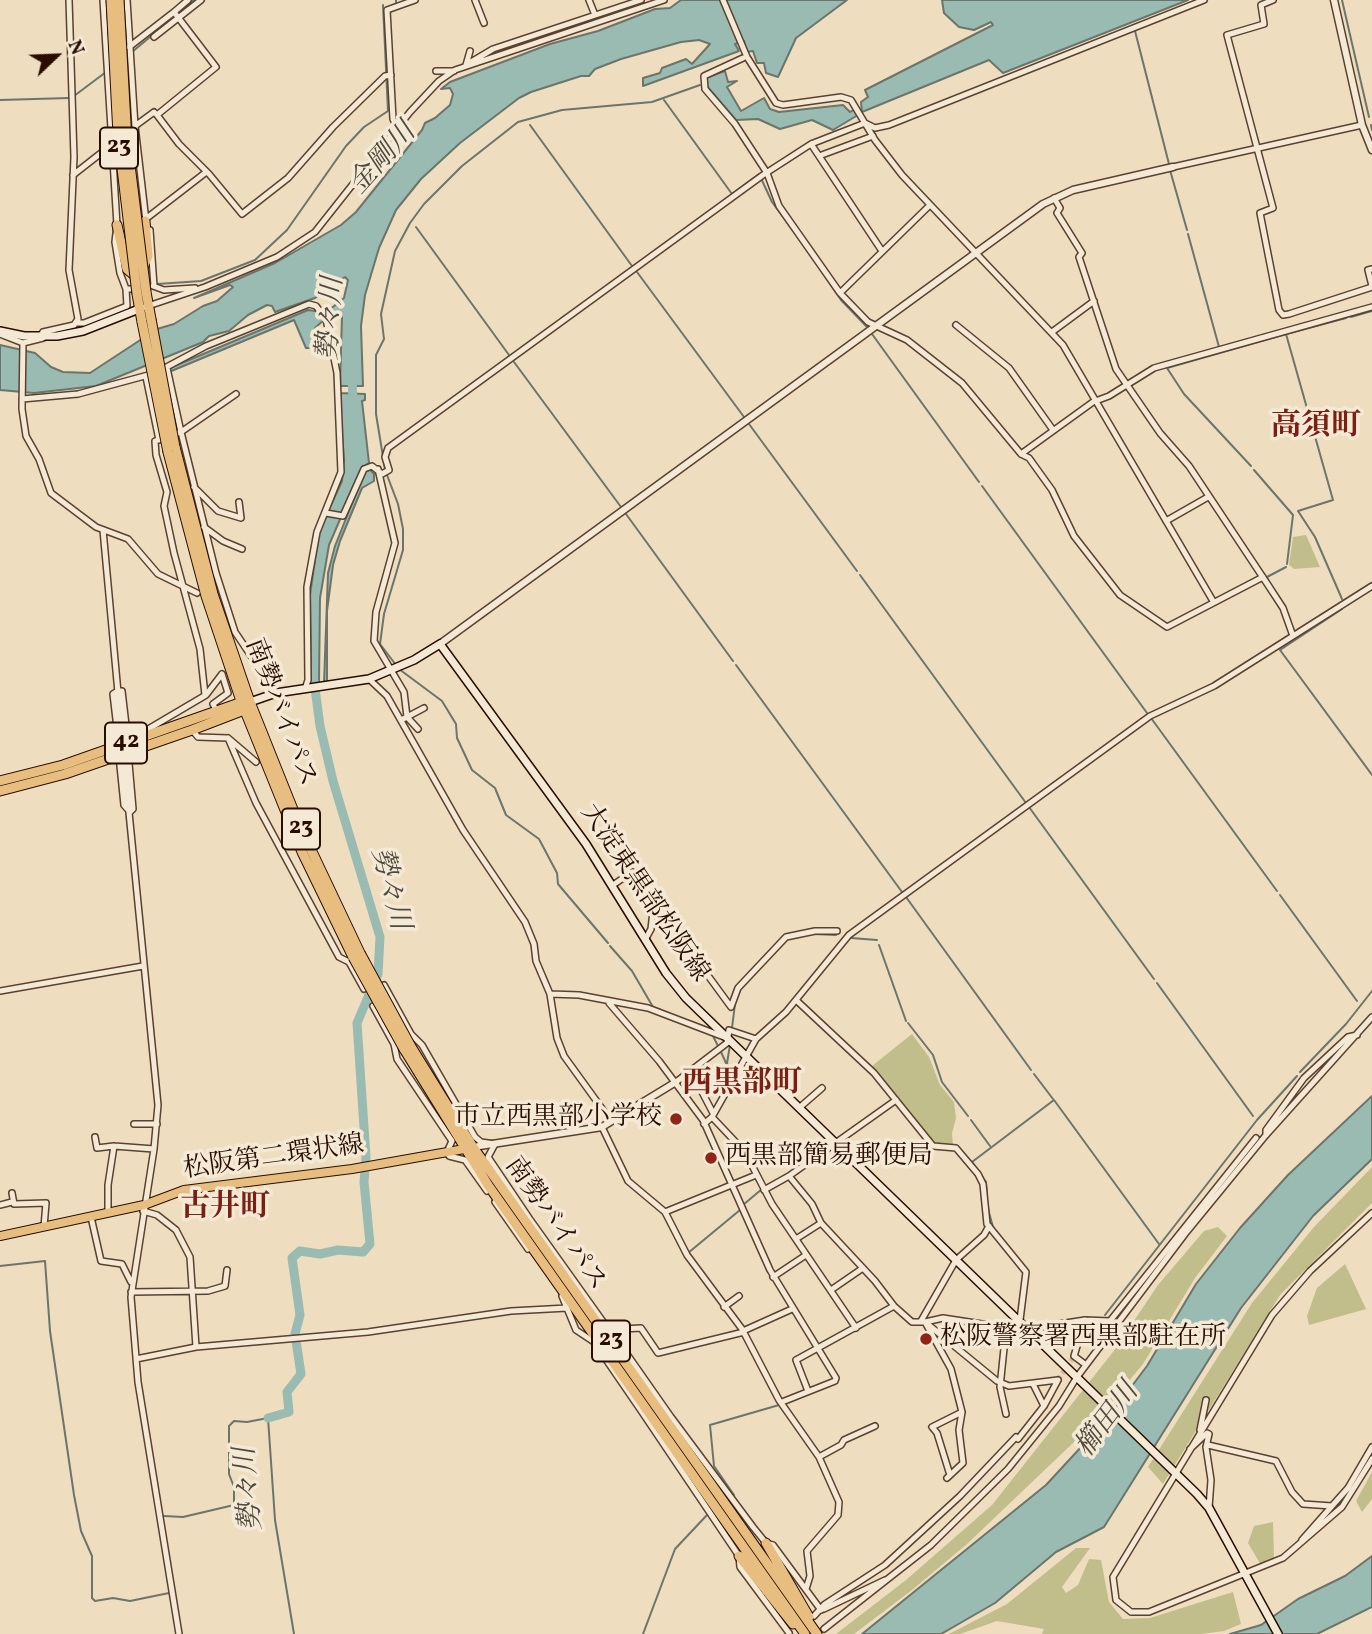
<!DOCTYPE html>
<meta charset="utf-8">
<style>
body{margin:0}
#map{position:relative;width:1372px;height:1634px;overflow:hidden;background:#eeddbf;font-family:Vollkorn,serif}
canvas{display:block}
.north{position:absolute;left:21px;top:21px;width:70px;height:70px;-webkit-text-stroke:5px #f4e9d5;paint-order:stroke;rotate:67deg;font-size:19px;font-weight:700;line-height:28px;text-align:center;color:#290d00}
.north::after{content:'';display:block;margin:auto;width:24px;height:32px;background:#290d00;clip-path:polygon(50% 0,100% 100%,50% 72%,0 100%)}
</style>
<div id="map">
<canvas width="1372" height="1634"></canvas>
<div class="north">N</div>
</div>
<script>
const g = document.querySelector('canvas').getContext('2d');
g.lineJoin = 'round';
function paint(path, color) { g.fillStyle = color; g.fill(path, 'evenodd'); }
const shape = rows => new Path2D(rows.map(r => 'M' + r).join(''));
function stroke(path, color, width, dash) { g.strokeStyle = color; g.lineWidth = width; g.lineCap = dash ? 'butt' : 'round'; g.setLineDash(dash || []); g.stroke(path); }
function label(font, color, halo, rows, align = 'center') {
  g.font = font + ' Vollkorn,"Noto Serif JP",serif'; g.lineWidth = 7; g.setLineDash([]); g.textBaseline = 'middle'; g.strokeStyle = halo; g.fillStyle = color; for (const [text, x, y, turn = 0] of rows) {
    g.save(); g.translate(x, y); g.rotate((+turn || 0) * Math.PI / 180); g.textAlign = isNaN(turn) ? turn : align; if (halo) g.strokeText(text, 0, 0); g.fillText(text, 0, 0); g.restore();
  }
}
paint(shape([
 [1306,535,1320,567,1294,569,1289,565,1293,537],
 [912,1034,929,1057,940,1085,954,1102,956,1118,952,1133,953,1146,934,1143,872,1066],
 [1372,1167,1372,1203,1280,1295,1163,1484,1148,1467,1252,1303,1314,1227],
 [1218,1227,1227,1236,1195,1278,1143,1364,1094,1423,967,1544,912,1590,854,1634,836,1634,906,1580,992,1505,1113,1352,1158,1285,1204,1231],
 [1345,1264,1366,1309,1309,1325,1307,1316,1317,1288],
 [1372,1472,1372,1499,1362,1512,1356,1501],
 [1273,1522,1274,1558,1261,1565,1248,1543,1254,1526],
 [1076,1548,1090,1548,1062,1587,1066,1593,1078,1585,1089,1559,1101,1560,1109,1602,1123,1619,1150,1618,1233,1592,1241,1624,1224,1631,1201,1634,1042,1634,1044,1629,997,1621,960,1634,949,1634,1007,1604]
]), '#c1be8c');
const water = shape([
 [681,0,847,0,796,38,778,77,766,73,764,63,757,63,753,51,746,52,744,41,735,44,739,51,643,86,643,78,660,73,662,68,686,59,692,64,710,44,699,40,681,42,621,59,595,69,589,76,581,76,531,92,519,98,460,143,421,179,396,210,379,248,365,295,361,326,363,386,340,386,342,315,339,313,326,318,315,328,315,348,306,348,294,320,169,372,170,368,308,310,316,311,319,318,344,298,348,280,345,277,315,298,275,312,272,306,267,305,248,315,229,331,209,336,203,342,96,386,34,393,0,390,0,345,35,353,51,367,63,372,90,373,157,329,174,324,203,306,217,301,233,287,230,285,194,298,275,263,341,225,356,212,422,130,425,123,435,118,450,105,453,94,450,88,441,89,450,82,550,44,598,31,655,9,670,8,681,0],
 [942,0,1188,0,1003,73,989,60,862,112,861,102,868,97,865,90,993,25,991,22,974,30,959,27,944,13,942,0],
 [725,71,728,82,737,81,727,87,741,111,764,98,770,109,779,112,843,105,850,112,855,109,858,115,833,130,812,120,780,129,758,119,736,120,706,85,705,78,725,71],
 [339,393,365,394,365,400,362,401,369,463,366,465,374,474,374,481,362,488,340,541,333,565,327,611,327,683,324,683,328,573,335,546,365,471,363,466,329,545,320,598,319,684,311,685,310,595,319,531,342,481,344,460,339,393],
 [1372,1096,1372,1159,1313,1216,1241,1308,1104,1527,1056,1552,995,1603,941,1634,862,1634,1046,1485,1107,1419,1147,1366,1196,1284,1240,1228,1288,1175,1372,1096],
 [1372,1556,1372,1607,1317,1634,1230,1634,1261,1625,1298,1599,1345,1576,1372,1556]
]);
paint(water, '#99bbb2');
stroke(water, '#6c756b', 2);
stroke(shape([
 [396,0,396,3],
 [1342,0,1369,117],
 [178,13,194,0],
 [1135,31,1169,164],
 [132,52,174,17],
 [74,96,106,72],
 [0,100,69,98],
 [664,100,732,194,759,174,772,202,805,247],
 [530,125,632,266],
 [1371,125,1372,130],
 [1170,170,1187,230],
 [416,227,509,355],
 [1188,234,1219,347],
 [637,272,744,417],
 [822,272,841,300,867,327],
 [157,284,201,281,255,260,287,230,346,146,364,127,388,111,383,5],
 [1351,317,1372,311],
 [872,334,979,482],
 [514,362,621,507],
 [749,424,857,571],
 [1251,466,1184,394,1167,368,1286,334],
 [385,469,376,414,376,355,384,339,381,314,395,251,410,223,424,204,462,166,518,122,562,110,652,102,700,85],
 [1254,470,1293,515,1287,564],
 [387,475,398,504,403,529,403,550,384,614,380,644,396,665],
 [982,486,1147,713],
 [626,514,733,661],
 [860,575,1026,803],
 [1269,582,1267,577,1286,567],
 [1342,599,1315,537,1298,511,1333,500,1286,334,1346,318],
 [1342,609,1280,650,1372,775],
 [1289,618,1293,630],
 [736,665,902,892],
 [399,669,442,701,456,724,457,738,472,770,495,788,506,815,539,839,557,873,558,884,608,943],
 [1151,718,1277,891],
 [1029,807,1154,979],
 [1280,895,1357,1001],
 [906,897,1031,1070],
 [813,934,836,935],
 [851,938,877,940],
 [879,945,906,1021],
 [610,946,632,971,653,1007,661,1010],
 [1157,983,1253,1116],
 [692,1022,711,1029],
 [908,1023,933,1055,942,1082,968,1116],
 [713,1036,718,1046],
 [731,1036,735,1004],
 [730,1045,727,1063,732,1077],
 [721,1052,726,1063],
 [1300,1072,1346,1024,1372,991],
 [1034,1074,1053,1099],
 [971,1120,990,1146],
 [987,1196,986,1182,972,1162,1054,1100,1159,1244],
 [743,1205,762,1189],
 [988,1209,993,1227],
 [688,1253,740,1210],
 [0,1266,45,1261,50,1331,74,1495,81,1531,92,1556,92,1598,95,1601,113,1598,130,1601,169,1593],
 [1105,1315,1257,1120,1297,1076],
 [734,1495,714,1466,710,1425,779,1405],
 [164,1516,183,1517,234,1505,234,1487,229,1474,229,1426,234,1421,247,1422,268,1418,275,1520,294,1634],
 [643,1634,675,1549,707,1515]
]), '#6c756b', 2);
stroke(shape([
 [352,373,353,405],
 [268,1418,289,1412,287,1392,301,1374,295,1334,300,1315,292,1258,300,1251,320,1254,338,1250,363,1252,370,1244,364,1182,366,1157,357,1023,378,974,380,937,333,781,320,726,314,681]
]), '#99bbb2', 9);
stroke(shape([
 [1058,1380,1074,1356]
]), '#d0bea2', 5, [5, 2.5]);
const minor = shape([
 [103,0,117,225,115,242,120,273,126,289,131,289],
 [127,0,135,126,146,221],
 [475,0,484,23],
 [589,0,595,15],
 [723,0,747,57,776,103,783,105,841,97,851,100,875,140,902,175,1063,345,1213,601],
 [1273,0,1261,5,1264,24,1227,35,1273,208,1260,213,1279,310,1283,315,1289,314,1372,287],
 [154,37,201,0],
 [129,47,174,12],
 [470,51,466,65,493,49,641,0],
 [743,58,704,76,705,89,735,124,767,173,779,206,840,293,868,322,907,340,962,383,1021,454,1029,458,1052,490,1074,536,1120,595,1167,627,1263,577],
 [436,71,454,71],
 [157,115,179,144,209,174,242,214,288,178,333,127,385,76,391,75],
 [135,126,154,112,157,115,216,67,174,12,188,0],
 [397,128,393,119,387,10,415,0],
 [811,144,865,123,875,128,889,125,1204,0],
 [819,156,873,136],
 [1173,167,1362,125],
 [73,175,110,146],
 [1054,198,1060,208,1057,213,1082,253,1079,257,1116,369,1160,433,1189,466,1268,585,1283,608,1293,636],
 [143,221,205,173],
 [150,230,154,286],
 [1372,269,1368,270,1372,286],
 [153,286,164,290,195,288],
 [840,293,929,206],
 [139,309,205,287,277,257,315,232,410,112,439,81,455,70,664,0],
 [77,323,84,323,127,306,126,289],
 [956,325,1009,368,1053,430],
 [1052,332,1094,301],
 [0,334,23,343,43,338],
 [39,338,43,332,74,325,78,319,69,270,74,157,69,0],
 [23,343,22,409,26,436,39,459,51,493,96,527,128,539,158,574,197,593],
 [167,368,181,432,236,394],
 [161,370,206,346,309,304,316,306,326,319,337,373,341,472,317,532,307,587,308,680,305,689],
 [146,377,159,440],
 [22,399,78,394,152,374],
 [1021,454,1093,402,1109,396,1154,368,1372,307],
 [378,469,395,543,376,612,374,641,404,692,407,717,401,720],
 [194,487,218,511,241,518,239,502],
 [326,513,343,516,364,469,372,466,382,474,389,470,385,457,388,448,763,175,811,144,882,251],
 [1166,521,1208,497],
 [204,527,223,541,242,549],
 [103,530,122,736],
 [369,679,387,696,463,830,525,922,534,944,536,961,550,994,557,1038,564,1056,611,1121],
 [118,691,113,694,119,745],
 [118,691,122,691,128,742],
 [205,695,200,649,174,553,164,506,167,492,156,455,155,441,181,432,216,573,235,632,276,693],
 [216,710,213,704,228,693,222,674],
 [418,729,407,717,424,708],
 [192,730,198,737,228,738,256,803,339,957,349,962,364,989],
 [144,736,145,731,206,695,222,674],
 [228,738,256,762],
 [128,752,133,809,130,812],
 [119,756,124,805,130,812],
 [124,762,158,1105,154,1149,131,1297,138,1382,179,1634],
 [613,885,632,872,731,1007,738,988,786,937,815,931,837,931],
 [645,940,651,929,654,903],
 [384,985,411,1034,422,1045,475,1137,481,1142,495,1144,488,1157,529,1218,604,1323,618,1328],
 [0,991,143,966],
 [550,994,579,995,648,1008,724,1037],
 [796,1000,874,1073,933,1146,956,1148,978,1174,983,1184,987,1224,1026,1272,1020,1320],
 [609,1003,659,1061,703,1120,770,1270,836,1378,835,1381,782,1402],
 [373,1006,394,1044,397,1059,452,1141,447,1152,449,1156,465,1160,487,1191],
 [691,1071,713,1113],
 [676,1082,727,1043,729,1030,756,1039],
 [799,1108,822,1088],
 [712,1117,745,1152,772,1204,856,1328],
 [134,1124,157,1124],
 [704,1124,712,1117,756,1039,786,1012,849,935,1150,716,1214,686,1372,586],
 [602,1127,628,1181,665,1212,687,1255,742,1329,779,1400,819,1457,839,1502,838,1515,807,1551,810,1576,806,1589],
 [1266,1135,1266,1130,1304,1078,1348,1037,1357,1035],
 [95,1137,97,1148,114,1146],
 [789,1176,812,1204,821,1223,875,1281,894,1306,912,1322,925,1322,997,1381,1009,1386,1058,1380],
 [764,1190,789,1176,896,1100],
 [12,1193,14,1204,46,1203,44,1227],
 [495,1202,528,1249],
 [0,1205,12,1202],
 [143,1211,157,1215,176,1230,190,1257,196,1347],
 [665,1212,756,1175],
 [108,1213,108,1185,114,1146,154,1149],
 [1372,1213,1310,1271,1272,1315,1113,1577,1116,1600,1131,1612,1149,1612,1283,1558,1342,1507,1372,1459],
 [91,1217,101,1261,122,1264,131,1282],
 [796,1239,821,1223],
 [773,1277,806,1255],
 [831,1290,863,1268],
 [131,1292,208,1291,225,1286,227,1270],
 [562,1296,576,1330,594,1342,642,1412,739,1556,740,1567,789,1633],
 [724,1307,739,1296],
 [1085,1320,1074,1356,1086,1365],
 [921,1321,956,1260,984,1235,989,1226],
 [925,1322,943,1318,1021,1330,1085,1320,1110,1321,1256,1138],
 [925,1322,951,1369,962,1412,959,1430,963,1463,947,1478],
 [618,1328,615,1337,671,1417,753,1527,766,1543,773,1545,821,1610],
 [603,1330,641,1328,658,1353,744,1332],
 [743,1331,792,1309],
 [136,1359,196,1347,368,1332,511,1311,567,1308],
 [1033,1384,1044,1406],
 [808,1391,796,1360,894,1306],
 [1006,1414,1000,1387,1006,1329],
 [1200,1430,1206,1400],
 [1208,1445,1276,1461,1292,1492,1303,1504,1332,1506,1302,1540],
 [1190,1449,1207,1433,1209,1434,1206,1447,1211,1480,1209,1508],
 [819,1457,841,1445,844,1440,875,1426],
 [950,1475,937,1433,932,1427,962,1412],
 [1332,1506,1348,1488,1372,1447],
 [824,1609,885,1580],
 [814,1616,825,1604,885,1565,960,1496,1016,1437,1018,1439,1044,1406,1058,1380],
 [824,1629,931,1545,1008,1469,1059,1406,1077,1377,1185,1234,1266,1135,1372,1017]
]);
const tertiary = shape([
 [1334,0,1362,125,1372,150],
 [440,644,1043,204,1073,190,1173,167],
 [473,1147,602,1127,676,1082]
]);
const secondary = shape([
 [0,331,24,336,57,336,83,331,139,309],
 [250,702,276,693,369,679,414,660,440,644,586,844,666,973,686,998,1197,1494,1209,1508,1278,1634]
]);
const primary = shape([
 [0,1236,144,1205,184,1190,352,1169,470,1148]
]);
const trunk = shape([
 [117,225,127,269,134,275],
 [142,270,148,256,145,221],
 [146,292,151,319],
 [137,294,142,322],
 [175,447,213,594,250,702,298,822,360,953],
 [168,452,206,596,241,701,302,852,353,957],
 [0,781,63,765,245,701],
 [0,791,65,774,192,730,244,710,247,706],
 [410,1045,473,1147,817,1634],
 [404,1049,488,1185,805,1634],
 [766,1543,809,1617],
 [739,1556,793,1624]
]);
stroke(minor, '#5a4130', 8);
stroke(tertiary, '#5a4130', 9);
stroke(secondary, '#290d00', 10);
stroke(primary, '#290d00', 10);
stroke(trunk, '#290d00', 11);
stroke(minor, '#f4e9d5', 5);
stroke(tertiary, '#f4e9d5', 6);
stroke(secondary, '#f4e9d5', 7);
stroke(primary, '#e7be80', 8);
stroke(trunk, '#e7be80', 9);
const trunkBridge = shape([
 [111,0,118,135,137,294],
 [119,0,127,141,146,292],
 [151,319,175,447],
 [142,322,168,452],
 [360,953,410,1045],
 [353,957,404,1049]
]);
stroke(trunkBridge, '#290d00', 11, []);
stroke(trunkBridge, '#e7be80', 9);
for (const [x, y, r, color] of [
 [676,1119,7,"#8f2418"],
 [711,1158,7,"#8f2418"],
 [926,1339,7,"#8f2418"]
]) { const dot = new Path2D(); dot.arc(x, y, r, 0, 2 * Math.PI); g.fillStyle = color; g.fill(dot); stroke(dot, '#f4e9d5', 2.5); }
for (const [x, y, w] of [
 [119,148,38],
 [126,743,42],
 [301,829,38],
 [611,1341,38]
]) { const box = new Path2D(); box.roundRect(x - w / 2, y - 20.5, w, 41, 5); g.fillStyle = '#f4e9d5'; g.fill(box); stroke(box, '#290d00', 2); }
label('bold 24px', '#290d00', null, [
 ["23",119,148],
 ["42",126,743],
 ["23",301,829],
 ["23",611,1341]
]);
label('26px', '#290d00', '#f4e9d5', [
 ["南勢バイパス",279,713,69],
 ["大淀東黒部松阪線",643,894,56],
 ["松阪第二環状線",274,1159,-8],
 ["南勢バイパス",554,1225,55]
]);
label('26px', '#290d00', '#f4e9d5', [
 ["市立西黒部小学校",662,1119,"right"],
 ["西黒部簡易郵便局",725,1158],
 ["松阪警察署西黒部駐在所",940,1339]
], 'left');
label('italic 28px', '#504a3e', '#f4e9d5', [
 ["金剛川",384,160,-48],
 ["勢々川",333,319,-86],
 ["勢々川",388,889,76],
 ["櫛田川",1109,1421,-53],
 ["勢々川",251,1489,-95]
]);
label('bold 30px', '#7a1f14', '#f4e9d5', [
 ["高須町",1316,428],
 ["西黒部町",742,1085],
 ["古井町",225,1209]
]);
</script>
